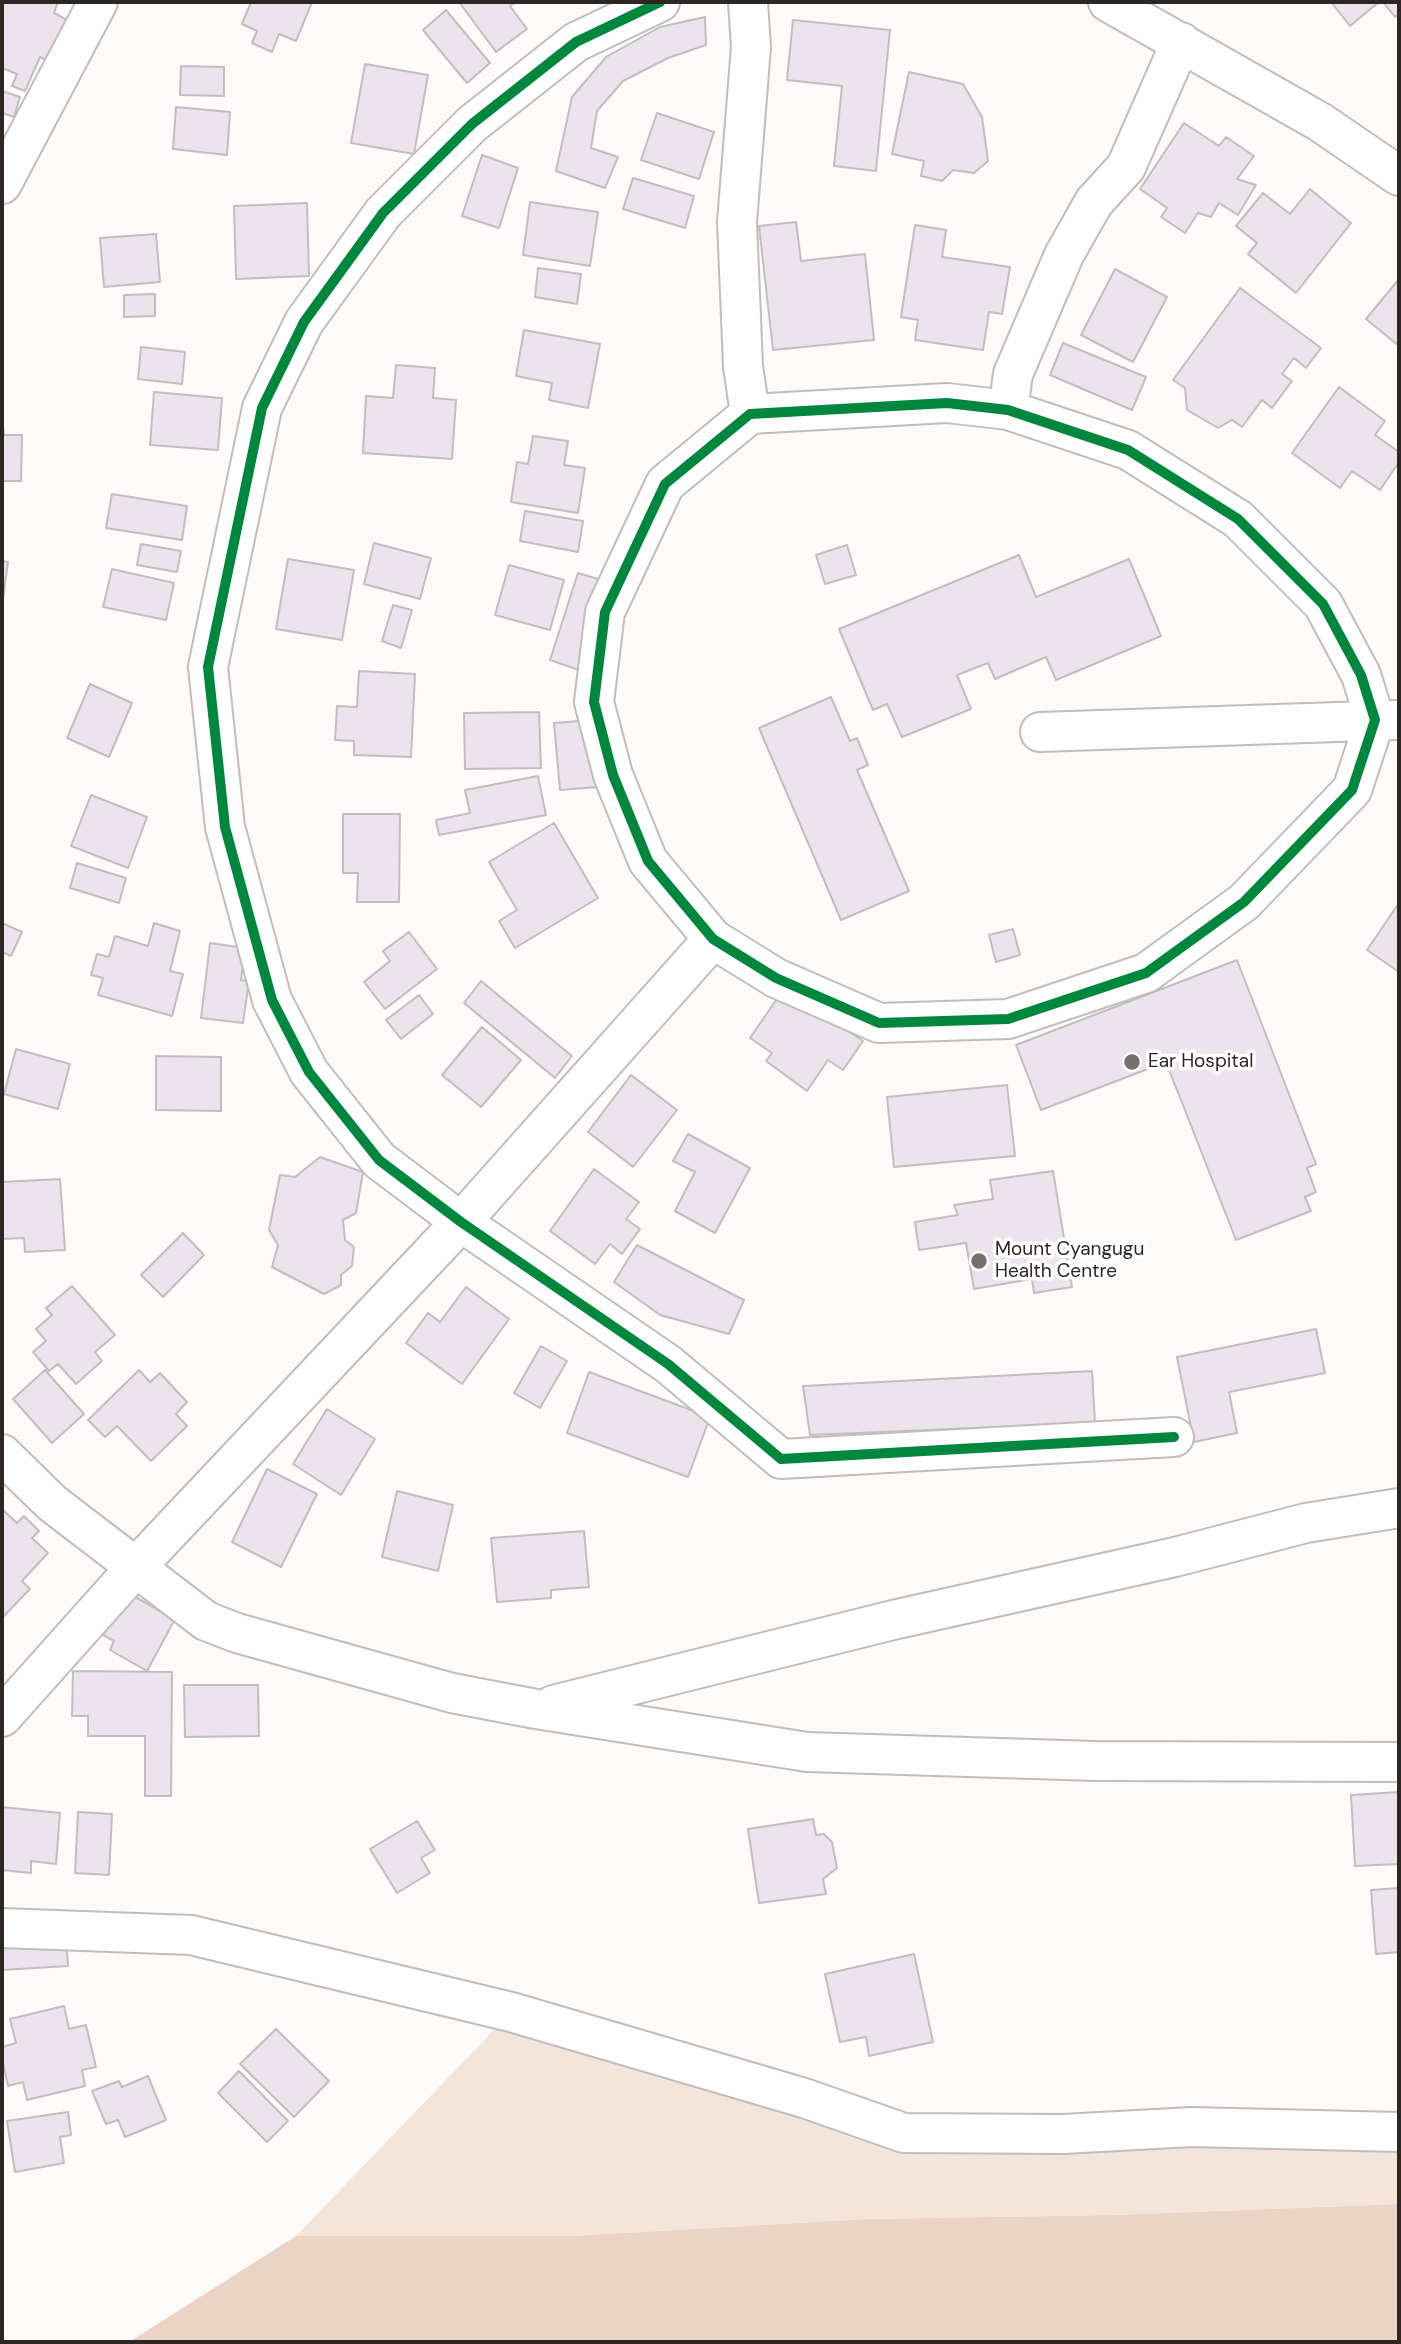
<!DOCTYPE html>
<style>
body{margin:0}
#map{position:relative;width:1401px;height:2344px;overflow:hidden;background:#fdfbfa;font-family:"DM Sans",sans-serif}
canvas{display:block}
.frame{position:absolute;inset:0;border:4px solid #2d2723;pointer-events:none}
</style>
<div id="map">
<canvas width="1401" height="2344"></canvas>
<div class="frame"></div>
</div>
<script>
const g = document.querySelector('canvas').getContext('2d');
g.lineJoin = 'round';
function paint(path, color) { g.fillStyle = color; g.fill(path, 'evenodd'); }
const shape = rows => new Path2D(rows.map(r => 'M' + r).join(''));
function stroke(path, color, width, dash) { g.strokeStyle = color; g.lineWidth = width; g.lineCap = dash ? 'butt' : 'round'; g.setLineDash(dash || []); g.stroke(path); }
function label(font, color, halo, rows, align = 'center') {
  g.font = font + ' "DM Sans",sans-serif'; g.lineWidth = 7; g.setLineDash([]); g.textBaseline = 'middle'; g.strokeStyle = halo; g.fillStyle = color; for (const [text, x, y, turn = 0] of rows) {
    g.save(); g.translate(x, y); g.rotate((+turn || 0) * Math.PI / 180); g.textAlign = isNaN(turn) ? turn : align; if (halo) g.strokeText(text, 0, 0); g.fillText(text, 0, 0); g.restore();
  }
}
paint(shape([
 [511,2012,904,2133,1399,2132,1399,2204,1115,2215,867,2219,572,2236,296,2236]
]), '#f4e5da');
paint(shape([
 [1399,2204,1399,2342,129,2342,296,2236,572,2236,867,2219,1115,2215]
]), '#ecd4c4');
const building = shape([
 [2,2,58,2,54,13,69,21,51,62,40,57,25,91,12,86,17,74,2,68,2,2],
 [251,2,312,2,296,41,279,34,272,52,252,43,257,31,242,24,251,2],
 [459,2,516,2,510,6,527,29,496,52,459,2],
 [1331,2,1379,2,1350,26,1331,2],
 [1383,2,1399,2,1399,13,1395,17,1383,2],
 [446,10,490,63,467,83,423,30,446,10],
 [705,17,706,45,668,58,623,81,597,111,591,148,618,157,605,188,556,171,572,97,606,57,660,27,705,17],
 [793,20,890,30,876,171,834,166,842,86,787,80,793,20],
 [365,64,428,75,414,154,351,143,365,64],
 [181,66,224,67,224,96,180,95,181,66],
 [909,72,963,84,982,117,988,161,974,173,953,170,942,181,921,176,924,161,892,154,909,72],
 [2,91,20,97,14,117,2,113,2,91],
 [176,107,230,112,227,155,173,149,176,107],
 [657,113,714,132,699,179,641,160,657,113],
 [1184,123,1219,146,1226,137,1254,156,1237,179,1256,185,1238,215,1219,203,1211,217,1198,213,1185,233,1161,217,1167,208,1140,189,1184,123],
 [482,155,518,168,499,228,462,216,482,155],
 [633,178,694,196,685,228,623,209,633,178],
 [1310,189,1351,223,1296,293,1248,254,1257,243,1236,226,1263,193,1290,214,1310,189],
 [530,202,598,212,590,266,523,255,530,202],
 [307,203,309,276,236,279,234,206,307,203],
 [796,222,801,261,865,254,874,340,773,350,759,226,796,222],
 [915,225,946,230,942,257,1010,267,1002,314,989,312,983,350,915,340,918,320,901,317,915,225],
 [156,234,160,282,104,287,100,238,156,234],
 [538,268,581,274,577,304,535,297,538,268],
 [1115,269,1167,297,1133,362,1081,335,1115,269],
 [1399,279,1399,346,1366,319,1399,279],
 [1240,288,1321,348,1306,368,1294,358,1282,374,1292,381,1272,408,1262,400,1242,427,1232,420,1218,428,1187,410,1185,388,1173,380,1240,288],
 [155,294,155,316,124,317,124,295,155,294],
 [524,330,600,344,588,408,549,400,552,383,516,376,524,330],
 [1063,343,1146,377,1132,410,1050,375,1063,343],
 [141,347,185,352,182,384,138,379,141,347],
 [396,365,435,368,433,398,456,400,452,459,363,453,366,396,393,398,396,365],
 [1339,387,1385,421,1375,435,1399,452,1399,462,1380,490,1352,471,1340,488,1292,453,1339,387],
 [154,392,222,398,218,450,150,445,154,392],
 [2,419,4,435,22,435,21,481,2,481,2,419],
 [533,436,568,441,564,465,585,468,578,513,511,502,517,462,528,464,533,436],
 [112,494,187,506,182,540,106,528,112,494],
 [525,511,583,521,578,552,520,541,525,511],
 [374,543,431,558,420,599,364,584,374,543],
 [141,544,181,551,177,572,137,565,141,544],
 [847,545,856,575,825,584,816,555,847,545],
 [1019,555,1036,597,1129,559,1161,636,1056,680,1046,657,995,679,988,663,957,675,971,709,902,737,887,704,873,710,839,629,1019,555],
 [288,559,354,570,342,640,276,629,288,559],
 [2,561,8,562,3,598,2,598,2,561],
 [509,565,564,580,550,630,495,615,509,565],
 [112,569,174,583,166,620,103,607,112,569],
 [578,573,608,582,579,670,550,660,578,573],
 [393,605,412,610,401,648,382,641,393,605],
 [359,671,415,674,411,757,354,755,354,741,335,740,337,706,357,707,359,671],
 [90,684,132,703,109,757,67,738,90,684],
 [831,697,850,741,857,738,868,765,857,770,909,891,841,920,759,728,831,697],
 [539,712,541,768,465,769,464,713,539,712],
 [592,720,598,787,560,790,554,723,592,720],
 [538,776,546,815,439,835,436,820,470,813,465,790,538,776],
 [91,795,147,817,128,868,71,846,91,795],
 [343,814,400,814,399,902,357,902,358,873,343,873,343,814],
 [554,823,598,898,515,948,499,921,517,910,489,862,554,823],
 [77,863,126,878,119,903,70,888,77,863],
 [1399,903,1399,972,1367,950,1399,903],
 [2,923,22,932,11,956,2,952,2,923],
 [154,923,180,931,170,971,183,974,172,1016,98,995,103,978,91,975,97,954,109,957,115,936,148,946,154,923],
 [1013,929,1020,955,996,962,989,935,1013,929],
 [409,932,437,969,385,1009,364,982,390,961,383,951,409,932],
 [210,943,245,948,241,980,249,981,243,1023,201,1018,210,943],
 [1237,960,1316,1164,1307,1168,1316,1192,1305,1197,1311,1211,1236,1240,1166,1062,1041,1110,1016,1045,1237,960],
 [481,981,572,1056,555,1078,464,1003,481,981],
 [785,987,863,1041,843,1070,828,1060,807,1091,766,1061,772,1053,750,1038,785,987],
 [419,995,433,1014,401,1039,386,1020,419,995],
 [482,1027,521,1060,481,1107,442,1075,482,1027],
 [16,1049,70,1064,58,1109,4,1094,16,1049],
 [156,1056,221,1057,221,1111,156,1110,156,1056],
 [631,1075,677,1110,633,1167,588,1132,631,1075],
 [1007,1085,1015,1156,894,1167,887,1097,1007,1085],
 [688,1134,750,1168,715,1233,675,1211,695,1172,673,1161,688,1134],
 [320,1157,363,1172,356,1213,343,1220,345,1240,354,1247,352,1266,341,1275,341,1285,324,1294,272,1267,278,1245,269,1230,280,1175,295,1177,320,1157],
 [594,1169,639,1202,626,1219,640,1229,622,1254,610,1244,595,1264,550,1231,594,1169],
 [1053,1171,1072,1287,1034,1293,1032,1279,974,1289,966,1243,919,1250,915,1222,958,1215,954,1205,993,1199,990,1180,1053,1171],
 [60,1179,65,1250,25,1252,24,1238,2,1239,2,1182,60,1179],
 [183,1233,204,1255,163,1297,141,1275,183,1233],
 [637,1245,744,1300,729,1334,660,1315,614,1282,637,1245],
 [72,1286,115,1335,95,1352,102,1361,76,1384,58,1364,49,1371,33,1352,46,1341,36,1329,52,1315,46,1308,72,1286],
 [466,1287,509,1319,462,1384,406,1343,428,1313,440,1322,466,1287],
 [1316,1329,1325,1373,1229,1392,1237,1433,1194,1442,1177,1357,1316,1329],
 [541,1346,567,1361,540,1408,514,1393,541,1346],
 [45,1370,84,1414,52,1443,13,1399,45,1370],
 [139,1370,150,1382,160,1373,187,1402,176,1414,187,1426,151,1461,117,1426,105,1437,88,1420,139,1370],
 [1092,1371,1095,1423,810,1435,803,1386,1092,1371],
 [589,1372,710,1417,688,1477,567,1433,589,1372],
 [327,1409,375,1439,341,1495,293,1464,327,1409],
 [267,1469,317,1494,281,1567,232,1542,267,1469],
 [397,1491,453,1505,438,1571,382,1557,397,1491],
 [2,1509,17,1523,24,1516,39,1531,32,1538,48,1553,22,1581,30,1589,2,1618,2,1509],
 [584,1531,589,1587,551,1590,551,1598,497,1602,491,1538,584,1531],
 [126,1592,175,1619,147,1671,110,1650,114,1641,103,1635,126,1592],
 [73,1671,172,1672,171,1796,145,1796,145,1736,88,1736,88,1716,72,1716,73,1671],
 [184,1685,258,1685,259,1736,185,1737,184,1685],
 [1399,1792,1399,1864,1355,1866,1351,1795,1399,1792],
 [2,1807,60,1813,56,1864,31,1861,31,1873,2,1870,2,1807],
 [78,1812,112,1814,109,1875,75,1873,78,1812],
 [813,1819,816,1835,824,1834,832,1842,837,1868,823,1879,826,1894,759,1903,748,1829,813,1819],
 [417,1821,435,1850,421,1858,430,1873,397,1893,370,1849,417,1821],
 [1399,1888,1399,1952,1376,1954,1371,1890,1399,1888],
 [66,1941,68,1966,2,1970,2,1945,66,1941],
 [914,1954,933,2042,869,2056,866,2037,840,2042,825,1974,914,1954],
 [64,2006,69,2029,86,2025,96,2067,82,2070,85,2086,27,2100,23,2082,8,2086,2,2058,2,2047,16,2043,10,2019,64,2006],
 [276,2029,329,2081,294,2117,240,2064,276,2029],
 [239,2071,288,2121,267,2142,218,2093,239,2071],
 [148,2076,166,2120,125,2137,118,2120,106,2124,92,2091,119,2081,122,2087,148,2076],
 [68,2112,71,2135,60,2137,64,2163,15,2172,7,2121,68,2112]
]);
paint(building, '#ebe4ec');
stroke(building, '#c0bec0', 2);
const street = shape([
 [660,2,576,42,472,124,383,213,304,322,262,408,208,667,225,827,272,1000,309,1072,379,1160,461,1222,668,1364,781,1459,1174,1437],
 [748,2,751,47,737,222,743,366,750,414],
 [1108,2,1320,122,1399,176],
 [2,184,98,2],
 [947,403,1008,410,1128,450,1238,519,1323,604,1361,675,1375,720,1352,790,1244,902,1146,973,1008,1019,879,1023,776,978,713,939,648,861,613,775,594,702,605,612,665,484,750,414,947,403],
 [1008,410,1013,374,1064,255,1094,202,1126,167,1181,42],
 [1040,732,1397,720],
 [2,1454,52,1503,206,1621,237,1633,452,1693,536,1709,807,1752,1096,1761,1399,1762],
 [553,1705,893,1620,1175,1557,1306,1523,1399,1508],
 [2,1717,136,1567,461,1222,713,939],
 [2,1928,191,1935,511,2012,804,2098,904,2133,1063,2134,1192,2127,1399,2132]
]);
stroke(street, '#c1bdbb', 42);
stroke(street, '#fffefe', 38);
stroke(shape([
 [660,2,576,42,472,124,383,213,304,322,262,408,208,667,225,827,272,1000,309,1072,379,1160,461,1222,668,1364,781,1459,1174,1437],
 [947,403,1008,410,1128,450,1238,519,1323,604,1361,675,1375,720,1352,790,1244,902,1146,973,1008,1019,879,1023,776,978,713,939,648,861,613,775,594,702,605,612,665,484,750,414,947,403]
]), '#00873e', 10);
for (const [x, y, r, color] of [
 [1132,1062,9,"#76716e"],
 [979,1261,9,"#76716e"]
]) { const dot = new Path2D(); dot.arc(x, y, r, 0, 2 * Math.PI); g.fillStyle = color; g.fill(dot); stroke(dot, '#fff', 2.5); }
label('19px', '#2d2723', '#fff', [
 ["Ear Hospital",1148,1062],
 ["Mount Cyangugu",995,1250],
 ["Health Centre",995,1272]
], 'left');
</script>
